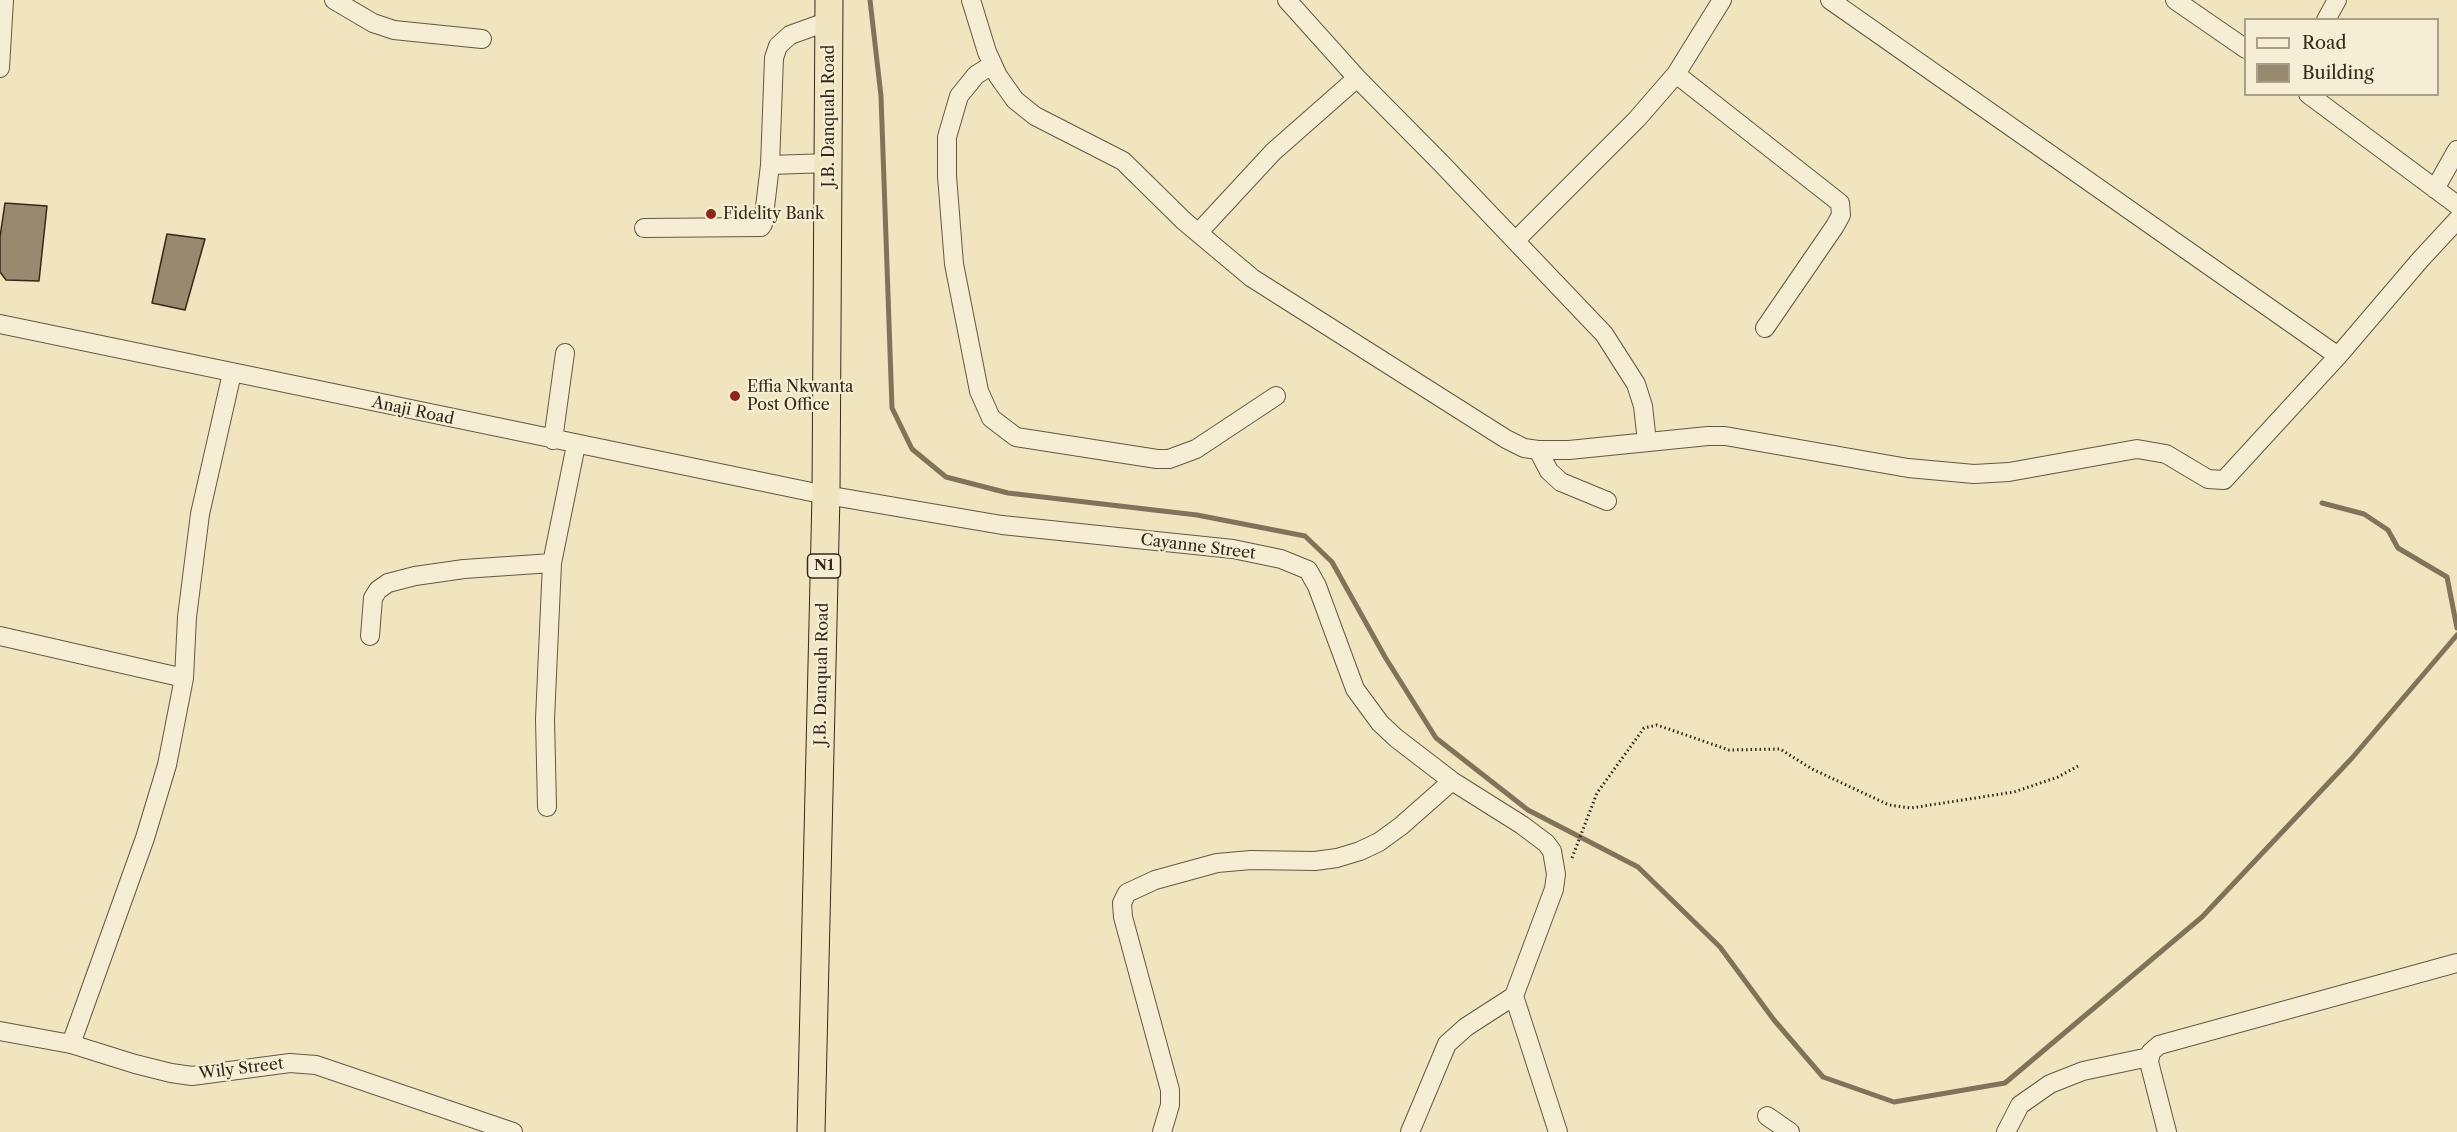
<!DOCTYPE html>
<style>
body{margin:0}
#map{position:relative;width:2457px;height:1132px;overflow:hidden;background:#f0e5be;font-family:"Libre Caslon Text",serif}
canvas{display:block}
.legend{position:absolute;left:2244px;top:18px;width:195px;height:78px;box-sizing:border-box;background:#f5eed5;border:2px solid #a99f8a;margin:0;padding:8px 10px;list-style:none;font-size:18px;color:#372819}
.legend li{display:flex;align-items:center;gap:12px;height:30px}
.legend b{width:30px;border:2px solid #a99f8a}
</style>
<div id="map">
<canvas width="2457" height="1132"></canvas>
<ul class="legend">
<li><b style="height:8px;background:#f5eed5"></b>Road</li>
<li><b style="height:16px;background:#978a6f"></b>Building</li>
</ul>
</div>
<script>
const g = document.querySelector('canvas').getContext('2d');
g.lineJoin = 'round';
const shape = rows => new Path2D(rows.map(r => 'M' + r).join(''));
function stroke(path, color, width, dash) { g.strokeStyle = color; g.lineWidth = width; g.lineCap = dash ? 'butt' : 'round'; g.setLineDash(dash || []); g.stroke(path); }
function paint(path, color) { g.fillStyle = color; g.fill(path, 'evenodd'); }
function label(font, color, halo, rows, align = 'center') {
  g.font = font + ' "Libre Caslon Text",serif'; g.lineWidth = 4.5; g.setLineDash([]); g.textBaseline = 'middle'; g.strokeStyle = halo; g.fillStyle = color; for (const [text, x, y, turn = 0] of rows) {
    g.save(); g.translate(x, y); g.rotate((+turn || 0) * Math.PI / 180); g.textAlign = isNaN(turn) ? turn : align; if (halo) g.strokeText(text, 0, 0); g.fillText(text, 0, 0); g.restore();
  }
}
stroke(shape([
 [870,0,881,96,892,408,912,449,946,477,1008,493,1197,515,1305,536,1332,562,1385,657,1436,738,1528,810,1638,867,1720,947,1774,1020,1823,1077,1894,1102,2005,1083,2202,917,2352,758,2457,635],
 [2322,503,2364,514,2388,530,2398,548,2447,577,2457,628]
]), '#80735a', 5);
const building = shape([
 [5,203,47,206,39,281,6,280,0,272,0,237,5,203],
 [167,234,205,239,185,310,152,303,167,234]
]);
paint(building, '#978a6f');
stroke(building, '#372819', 1.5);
const minor = shape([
 [334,0,373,23,394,30,482,39],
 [971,0,987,52,998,76,1015,100,1035,116,1123,161,1184,221,1252,278,1506,439,1524,448,1538,450,1569,450,1708,436,1725,436,1908,468,1974,474,2009,472,2137,449,2166,454,2208,479,2224,480,2338,356,2420,260,2457,220],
 [1287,0,1357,78,1441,163,1604,334,1636,384,1643,406,1647,442],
 [1830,0,2338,356],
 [2175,0,2246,49],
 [2326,20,2337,0],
 [992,65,976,75,959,96,947,137,947,176,954,264,979,391,991,418,1016,437,1157,459,1169,459,1196,449,1276,396],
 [0,68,4,0],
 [1676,74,1840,203,1841,215,1835,226,1765,328],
 [2308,94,2457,205],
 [770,165,774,58,778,46,790,35,829,21],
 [2435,189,2457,150],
 [644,228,761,227,763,224,770,165,829,163],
 [1198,233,1273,152,1357,78],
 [1515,241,1637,119,1676,74,1722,0],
 [0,324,826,495,1002,525,1233,549,1281,559,1308,570,1317,586,1355,689,1380,723,1396,738,1452,781,1522,825,1546,843,1552,851,1556,874,1554,889,1514,996,1558,1132],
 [553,440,565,353],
 [1538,450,1549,471,1561,482,1607,501],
 [0,636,184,678],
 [370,636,373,598,378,590,388,583,415,576,464,569,552,563],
 [547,807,545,719,552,563,576,445],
 [0,1031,71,1044,135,1064,171,1073,192,1076,290,1063,316,1065,513,1132],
 [71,1044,145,838,167,765,184,678,187,617,200,514,232,373],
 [1767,1116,1790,1132],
 [1162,1132,1170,1105,1170,1090,1123,917,1122,903,1127,893,1155,880,1217,863,1251,860,1315,861,1337,858,1360,851,1379,842,1401,826,1452,781],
 [1410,1132,1447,1044,1466,1027,1514,996],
 [2006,1132,2020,1105,2050,1084,2083,1071,2149,1057],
 [2167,1132,2149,1062,2151,1052,2159,1045,2457,963]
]);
const highway = shape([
 [811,1132,826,495,829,0]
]);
stroke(minor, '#655742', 20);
stroke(highway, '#372819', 29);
stroke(shape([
 [1572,858,1597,793,1644,728,1657,725,1729,750,1780,749,1812,769,1889,805,1911,808,2014,792,2058,777,2078,766]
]), '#372819', 3, [1.5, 3]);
stroke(minor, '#f5eed5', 18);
stroke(highway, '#f0e5be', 27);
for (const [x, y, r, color] of [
 [711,214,6,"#8f2418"],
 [735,396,6,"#8f2418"]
]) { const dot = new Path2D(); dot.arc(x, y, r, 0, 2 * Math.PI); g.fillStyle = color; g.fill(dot); stroke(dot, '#f5eed5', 2); }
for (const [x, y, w] of [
 [824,566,33]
]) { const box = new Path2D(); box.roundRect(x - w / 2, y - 12, w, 24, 4.5); g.fillStyle = '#f5eed5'; g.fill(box); stroke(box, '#372819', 1.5); }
label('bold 15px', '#372819', null, [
 ["N1",824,566]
]);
label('16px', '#372819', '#f5eed5', [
 ["J.B. Danquah Road",829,116,-90],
 ["Anaji Road",413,411,12],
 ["Cayanne Street",1198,547,7],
 ["J.B. Danquah Road",822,674,-89],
 ["Wily Street",241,1069,-7]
]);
label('16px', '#372819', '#f5eed5', [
 ["Fidelity Bank",723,214],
 ["Effia Nkwanta",747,387],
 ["Post Office",747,405]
], 'left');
</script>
